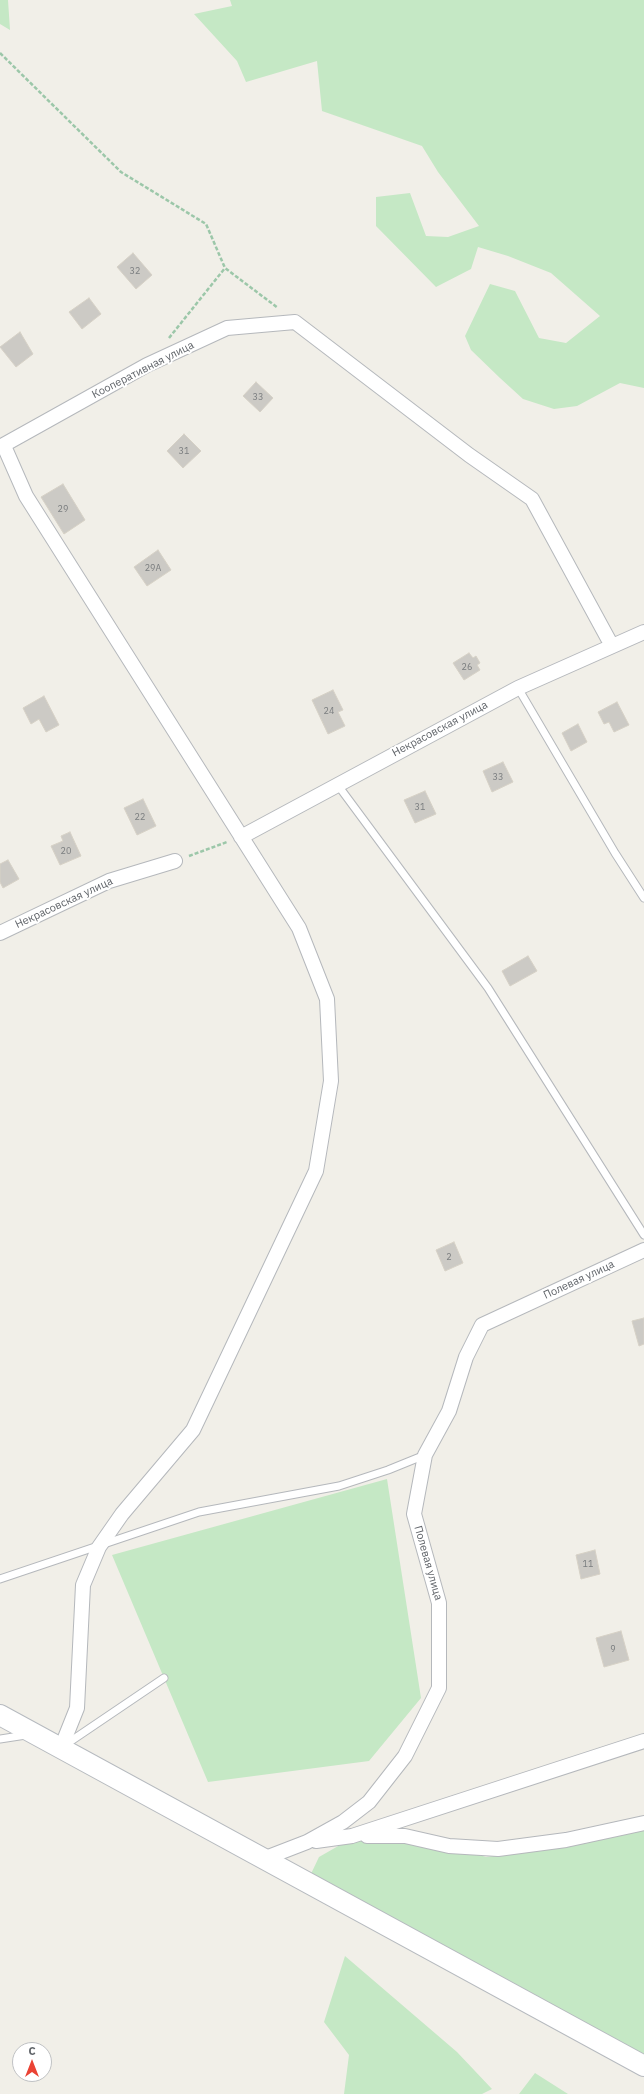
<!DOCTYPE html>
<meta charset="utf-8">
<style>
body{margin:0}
#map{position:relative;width:644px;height:2094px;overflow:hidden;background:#f1efe8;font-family:"IBM Plex Sans",sans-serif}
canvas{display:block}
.north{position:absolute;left:12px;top:2042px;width:40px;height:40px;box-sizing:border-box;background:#fff;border:1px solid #bfc1c3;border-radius:50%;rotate:0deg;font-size:11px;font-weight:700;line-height:16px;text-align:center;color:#5f6368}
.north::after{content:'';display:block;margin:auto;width:14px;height:18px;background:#ea4335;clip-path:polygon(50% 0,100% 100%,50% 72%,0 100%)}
</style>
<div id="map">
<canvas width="644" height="2094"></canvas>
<div class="north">С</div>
</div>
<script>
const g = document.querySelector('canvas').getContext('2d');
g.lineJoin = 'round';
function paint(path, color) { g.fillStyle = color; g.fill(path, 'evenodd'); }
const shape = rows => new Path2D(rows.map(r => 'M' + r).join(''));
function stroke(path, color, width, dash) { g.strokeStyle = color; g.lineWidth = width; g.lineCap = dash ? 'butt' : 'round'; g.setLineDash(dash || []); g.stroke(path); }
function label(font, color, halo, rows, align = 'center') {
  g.font = font + ' "IBM Plex Sans",sans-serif'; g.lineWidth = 4; g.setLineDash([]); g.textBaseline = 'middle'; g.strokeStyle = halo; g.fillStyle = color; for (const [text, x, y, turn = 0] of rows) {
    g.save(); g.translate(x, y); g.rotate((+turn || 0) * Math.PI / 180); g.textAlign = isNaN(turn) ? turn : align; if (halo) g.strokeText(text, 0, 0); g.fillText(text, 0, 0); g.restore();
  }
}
paint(shape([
 [0,0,8,0,10,30,0,24],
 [230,0,644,0,644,388,620,383,577,406,554,409,523,399,500,378,471,350,465,336,490,284,515,291,539,338,566,343,600,316,551,273,508,256,478,247,471,269,436,287,376,226,376,197,410,193,426,236,448,237,479,226,438,172,422,146,322,111,317,61,246,82,237,61,194,14,232,6],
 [387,1479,421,1698,369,1761,208,1782,112,1555],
 [644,1819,644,2055,309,1878,319,1857,347,1841,386,1831,440,1843,486,1857,556,1848],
 [345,1956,457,2052,492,2089,482,2094,344,2094,349,2055,324,2022],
 [535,2073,568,2094,519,2094]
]), '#c5e8c5');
const building = shape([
 [133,253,152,275,136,289,117,267,133,253],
 [89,298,101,314,82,329,69,312,89,298],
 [20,332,33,354,16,367,0,347,20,332],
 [256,382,273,398,260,412,243,396,256,382],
 [184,434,201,451,183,468,167,451,184,434],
 [63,484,85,520,64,534,41,497,63,484],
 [158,550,171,570,147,586,134,567,158,550],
 [469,653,473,658,476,656,480,663,477,665,480,670,464,680,453,663,469,653],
 [333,690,343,710,338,712,345,726,328,734,312,700,333,690],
 [44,696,59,725,46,732,39,719,31,724,23,708,44,696],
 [617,702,629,725,614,732,609,722,604,724,598,712,617,702],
 [578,724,587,742,571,751,562,733,578,724],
 [503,762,513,782,492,792,483,771,503,762],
 [425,791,436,814,415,823,404,800,425,791],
 [143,799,156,826,137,835,124,808,143,799],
 [70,832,81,856,60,865,51,846,63,841,61,836,70,832],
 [8,860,19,879,3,888,0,882,0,864,8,860],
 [528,956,537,971,510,986,502,971,528,956],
 [454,1242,463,1263,445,1271,436,1250,454,1242],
 [644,1318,644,1344,639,1346,632,1321,644,1318],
 [595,1550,600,1574,581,1579,576,1555,595,1550],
 [621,1631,629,1660,604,1667,596,1638,621,1631]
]);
paint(building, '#cccac5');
stroke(building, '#d6d1c6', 1);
const lane = shape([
 [518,688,615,853,644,898],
 [337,784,488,988,644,1235],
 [0,1579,199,1512,339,1486,388,1470,425,1455],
 [0,1739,26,1735],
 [65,1745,164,1678]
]);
const street = shape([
 [4,446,26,496,299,928,327,999,331,1081,316,1171,193,1430,122,1514,99,1547,83,1585,77,1708,61,1748],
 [0,447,147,365,227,328,295,322,469,455,532,499,612,646],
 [241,837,518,688,644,632],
 [0,933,109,881,175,861],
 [367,1836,405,1836,449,1846,498,1849,566,1840,644,1823],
 [316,1841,352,1836,644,1741],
 [263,1859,307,1842,343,1822,369,1802,405,1756,439,1688,439,1603,414,1514,425,1455,449,1411,466,1357,482,1325,644,1250]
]);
const secondary = shape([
 [0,1715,644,2066]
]);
stroke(lane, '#b5b8bc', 9);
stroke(street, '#b5b8bc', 16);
stroke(secondary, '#b6babf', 22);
stroke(shape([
 [0,53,121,172,206,224,225,268,278,308],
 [169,338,225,268],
 [189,856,227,842]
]), '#9cc7a9', 2.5, [4, 2]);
stroke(lane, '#fff', 7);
stroke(street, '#fff', 14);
stroke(secondary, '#fff', 20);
label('9px', '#7a7d7f', null, [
 ["32",135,271],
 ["33",258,397],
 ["31",184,451],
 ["29",63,509],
 ["29А",153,568],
 ["26",467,667],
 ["24",329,711],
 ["33",498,777],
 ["31",420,807],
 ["22",140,817],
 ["20",66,851],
 ["2",449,1257],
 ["11",588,1564],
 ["9",613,1649]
]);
label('11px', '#5f6368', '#fff', [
 ["Кооперативная улица",143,370,-27],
 ["Некрасовская улица",440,729,-28],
 ["Некрасовская улица",64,903,-25],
 ["Полевая улица",579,1280,-25],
 ["Полевая улица",428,1563,74]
]);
</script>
